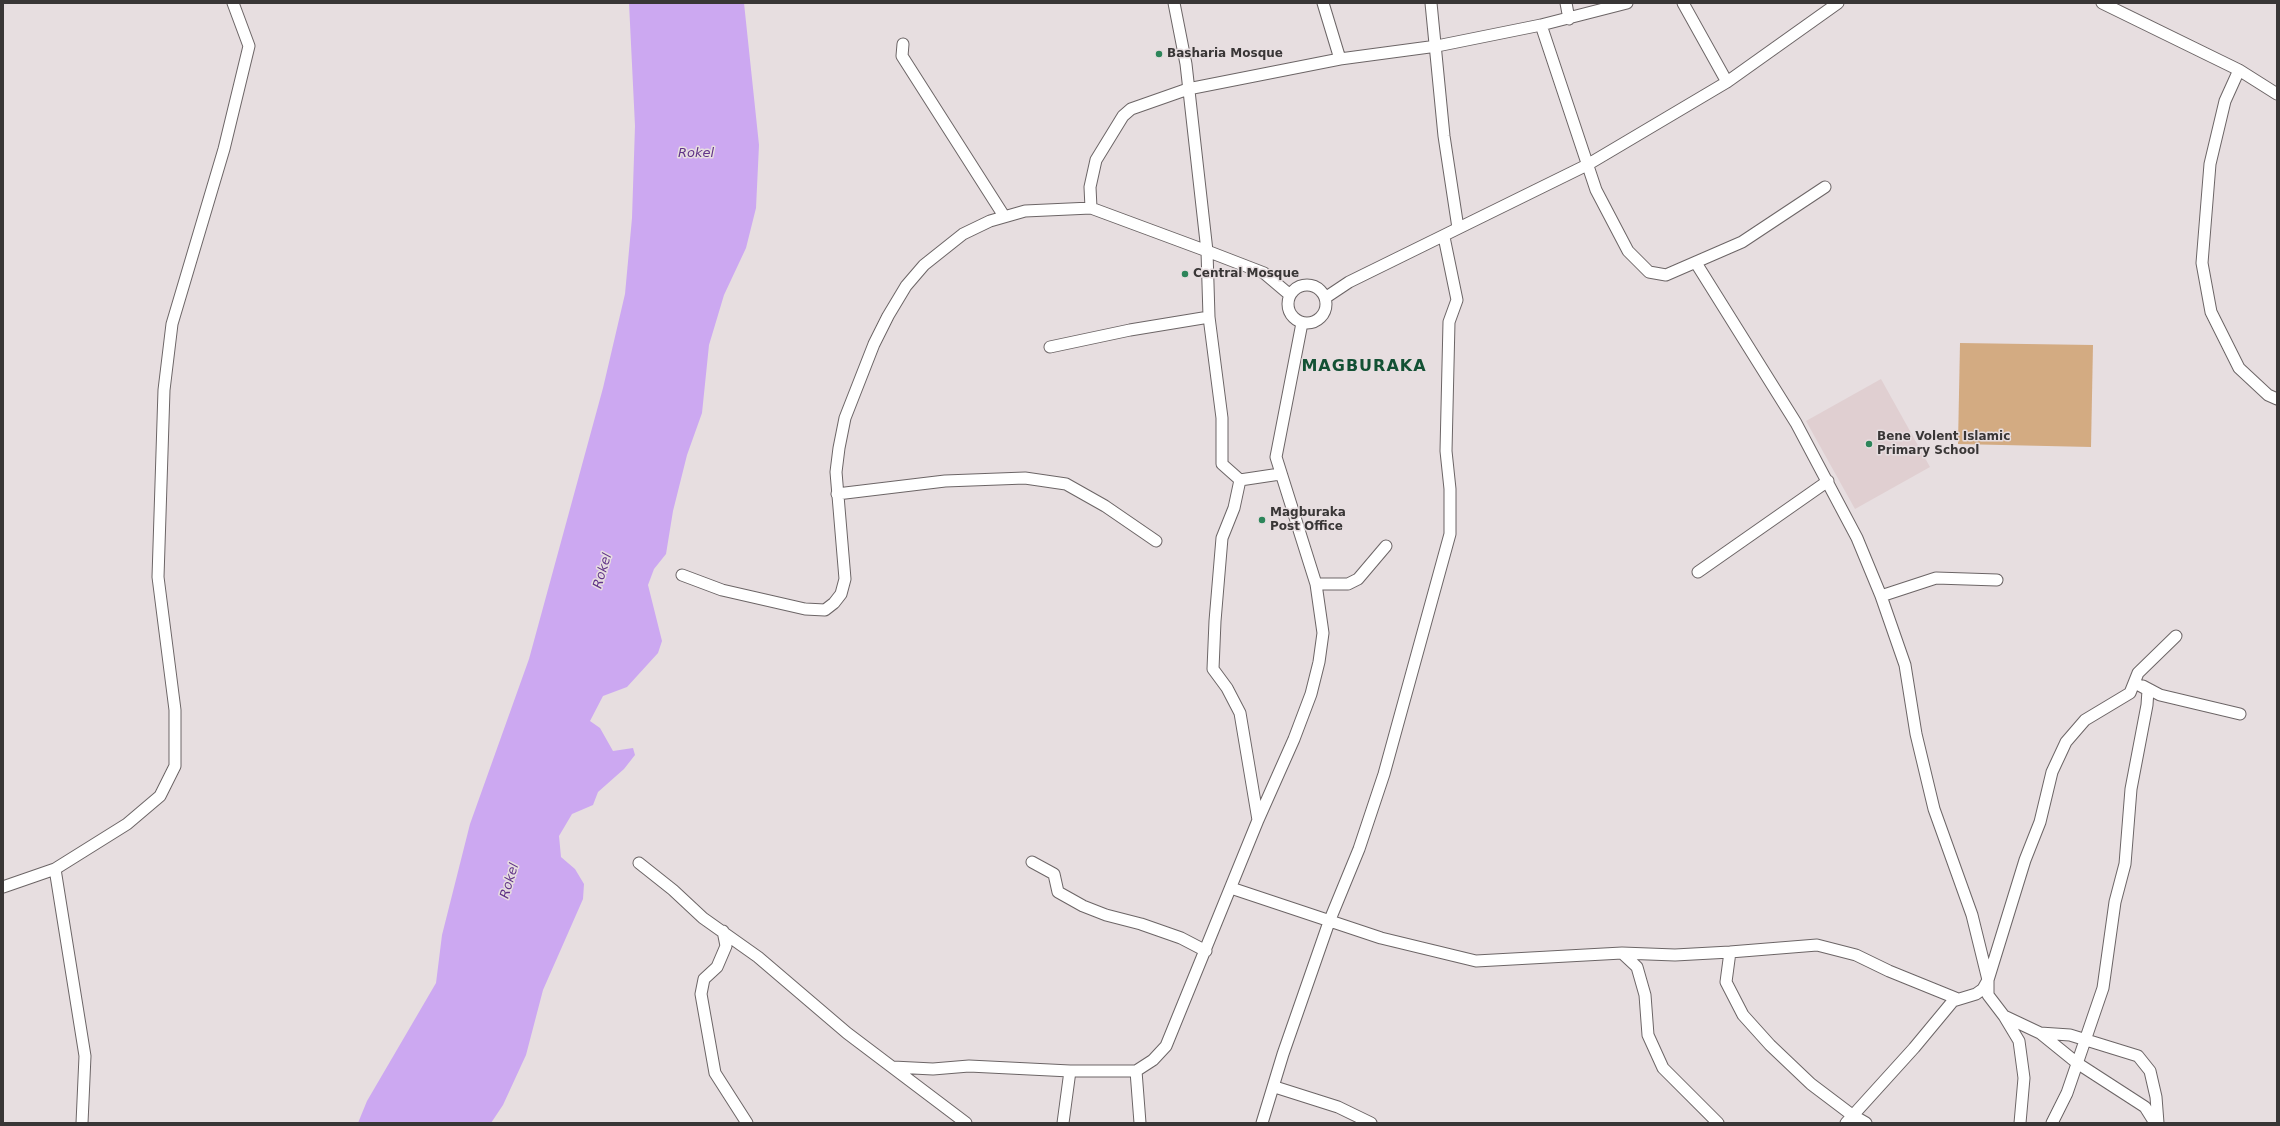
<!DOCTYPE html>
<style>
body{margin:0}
#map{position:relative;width:2280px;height:1126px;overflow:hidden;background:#e7dee0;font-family:"DejaVu Sans",sans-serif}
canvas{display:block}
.frame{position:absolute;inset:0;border:4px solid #393636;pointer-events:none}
</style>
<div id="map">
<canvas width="2280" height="1126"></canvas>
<div class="frame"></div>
</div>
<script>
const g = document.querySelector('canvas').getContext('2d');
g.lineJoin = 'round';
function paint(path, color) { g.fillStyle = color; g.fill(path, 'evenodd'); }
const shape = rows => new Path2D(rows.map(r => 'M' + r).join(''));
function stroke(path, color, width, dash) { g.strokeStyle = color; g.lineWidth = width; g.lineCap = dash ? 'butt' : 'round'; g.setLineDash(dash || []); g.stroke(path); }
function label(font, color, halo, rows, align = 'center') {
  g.font = font + ' "DejaVu Sans",sans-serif'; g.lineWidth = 3; g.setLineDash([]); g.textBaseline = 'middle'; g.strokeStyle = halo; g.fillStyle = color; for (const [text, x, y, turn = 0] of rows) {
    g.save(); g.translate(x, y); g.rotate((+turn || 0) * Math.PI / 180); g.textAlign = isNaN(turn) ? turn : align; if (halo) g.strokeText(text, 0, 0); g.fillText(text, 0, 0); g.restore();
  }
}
paint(shape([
 [1881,379,1930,467,1855,509,1806,421]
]), '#e0cfd1');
paint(shape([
 [1960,343,2093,345,2091,447,1958,444]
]), '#d3ab82');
paint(shape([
 [629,3,744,3,759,145,756,208,746,248,724,295,709,345,702,413,687,455,673,511,666,554,654,569,648,585,662,641,658,653,627,687,603,696,590,721,600,728,613,751,633,748,635,755,624,769,598,792,593,805,572,814,559,836,561,857,575,869,584,884,583,899,543,990,526,1055,503,1105,491,1123,358,1123,367,1101,436,983,442,935,470,824,529,659,603,388,625,294,632,218,635,126]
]), '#cca8f1');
const minor = shape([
 [1174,3,1186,64,1207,251,1264,273,1290,295],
 [1323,3,1340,59],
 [1431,3,1444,136,1458,228],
 [1566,3,1569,19],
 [1683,3,1727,82],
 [2102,3,2239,70,2277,94],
 [1541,25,1596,190,1628,251,1649,272,1666,275,1742,242,1825,187],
 [903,44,902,56,1004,216],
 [2239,70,2225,101,2210,164,2202,263,2211,312,2239,368,2268,395,2277,399],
 [1091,208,1090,187,1096,160,1123,116,1131,109,1188,89,1340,59,1437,46,1541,25,1627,3],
 [1696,263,1796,423,1857,538,1881,596,1905,665,1916,734,1934,809,1972,915,1988,980,1988,995,2004,1016,2040,1033,2077,1063,2145,1107,2155,1123],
 '1288 304a19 19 0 1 1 38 0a19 19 0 1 1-38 0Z',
 [1325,298,1349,282,1587,165,1727,82,1838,3],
 [1050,347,1130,330,1209,317],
 [837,494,945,481,1025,478,1066,484,1105,506,1156,541],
 [1698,572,1828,481],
 [682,575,722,590,805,609,825,610,834,603,841,594,845,579,836,472,839,448,845,418,874,344,888,316,906,286,924,265,963,234,990,221,1025,211,1091,208,1207,251,1209,317,1222,418,1222,464,1240,480],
 [1316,584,1348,584,1358,579,1386,546],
 [1881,596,1936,578,1997,580],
 [2143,686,2160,695,2240,714],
 [1258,820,1240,713,1227,688,1213,669,1215,621,1222,538,1234,508,1240,480,1280,474],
 [1032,862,1054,874,1058,892,1083,906,1106,915,1141,924,1181,938,1206,951],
 [639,863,673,890,703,918,758,957,847,1033,966,1123],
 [55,869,85,1056,82,1123],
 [3,887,55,869,127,824,160,796,175,766,175,710,158,577,164,390,172,324,224,149,249,46,233,3],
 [1231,888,1381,938,1476,961,1622,953,1675,955,1730,952,1817,945,1856,955,1889,971,1958,999],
 [723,931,726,946,717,967,704,979,701,994,715,1073,747,1123],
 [1730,952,1726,982,1743,1015,1770,1045,1811,1084,1852,1115,1866,1123],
 [1622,953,1637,967,1645,995,1648,1035,1663,1068,1718,1123],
 [2004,1016,2019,1041,2024,1078,2020,1123],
 [2040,1033,2070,1035,2138,1056,2150,1071,2156,1097,2158,1123],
 [893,1067,933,1069,969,1066,1070,1071],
 [1136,1071,1140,1123],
 [1275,1087,1338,1107,1371,1123],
 [1063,1123,1070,1071,1136,1071,1153,1060,1166,1046,1258,820,1294,739,1311,694,1319,662,1323,633,1316,584,1276,457,1302,323],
 [1262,1123,1283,1054,1329,922,1359,849,1384,774,1450,534,1450,489,1446,451,1449,322,1457,300,1444,237],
 [1846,1123,1914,1048,1953,1001,1976,994,1983,989,1988,980,2025,860,2040,822,2052,772,2066,742,2085,720,2130,693,2138,673,2176,636],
 [2052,1123,2067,1093,2103,988,2115,902,2125,864,2131,789,2147,705,2148,690,2135,683]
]);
stroke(minor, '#6c6566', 13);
stroke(minor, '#fff', 11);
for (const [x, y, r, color] of [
 [1159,54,4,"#2d855a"],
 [1185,274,4,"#2d855a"],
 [1869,444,4,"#2d855a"],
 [1262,520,4,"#2d855a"]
]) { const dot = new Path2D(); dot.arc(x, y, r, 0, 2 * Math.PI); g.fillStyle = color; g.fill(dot); stroke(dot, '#e7dee0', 1.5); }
label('bold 12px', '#393636', '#e7dee0', [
 ["Basharia Mosque",1167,54],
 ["Central Mosque",1193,274],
 ["Bene Volent Islamic",1877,437],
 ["Primary School",1877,451],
 ["Magburaka",1270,513],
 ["Post Office",1270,527]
], 'left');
label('italic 13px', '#613488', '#e7dee0', [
 ["Rokel",696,154],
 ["Rokel",603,571,-73],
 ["Rokel",510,881,-73]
]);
g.letterSpacing = '1px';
label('bold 16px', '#135134', '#e7dee0', [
 ["MAGBURAKA",1364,367]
]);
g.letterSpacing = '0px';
</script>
